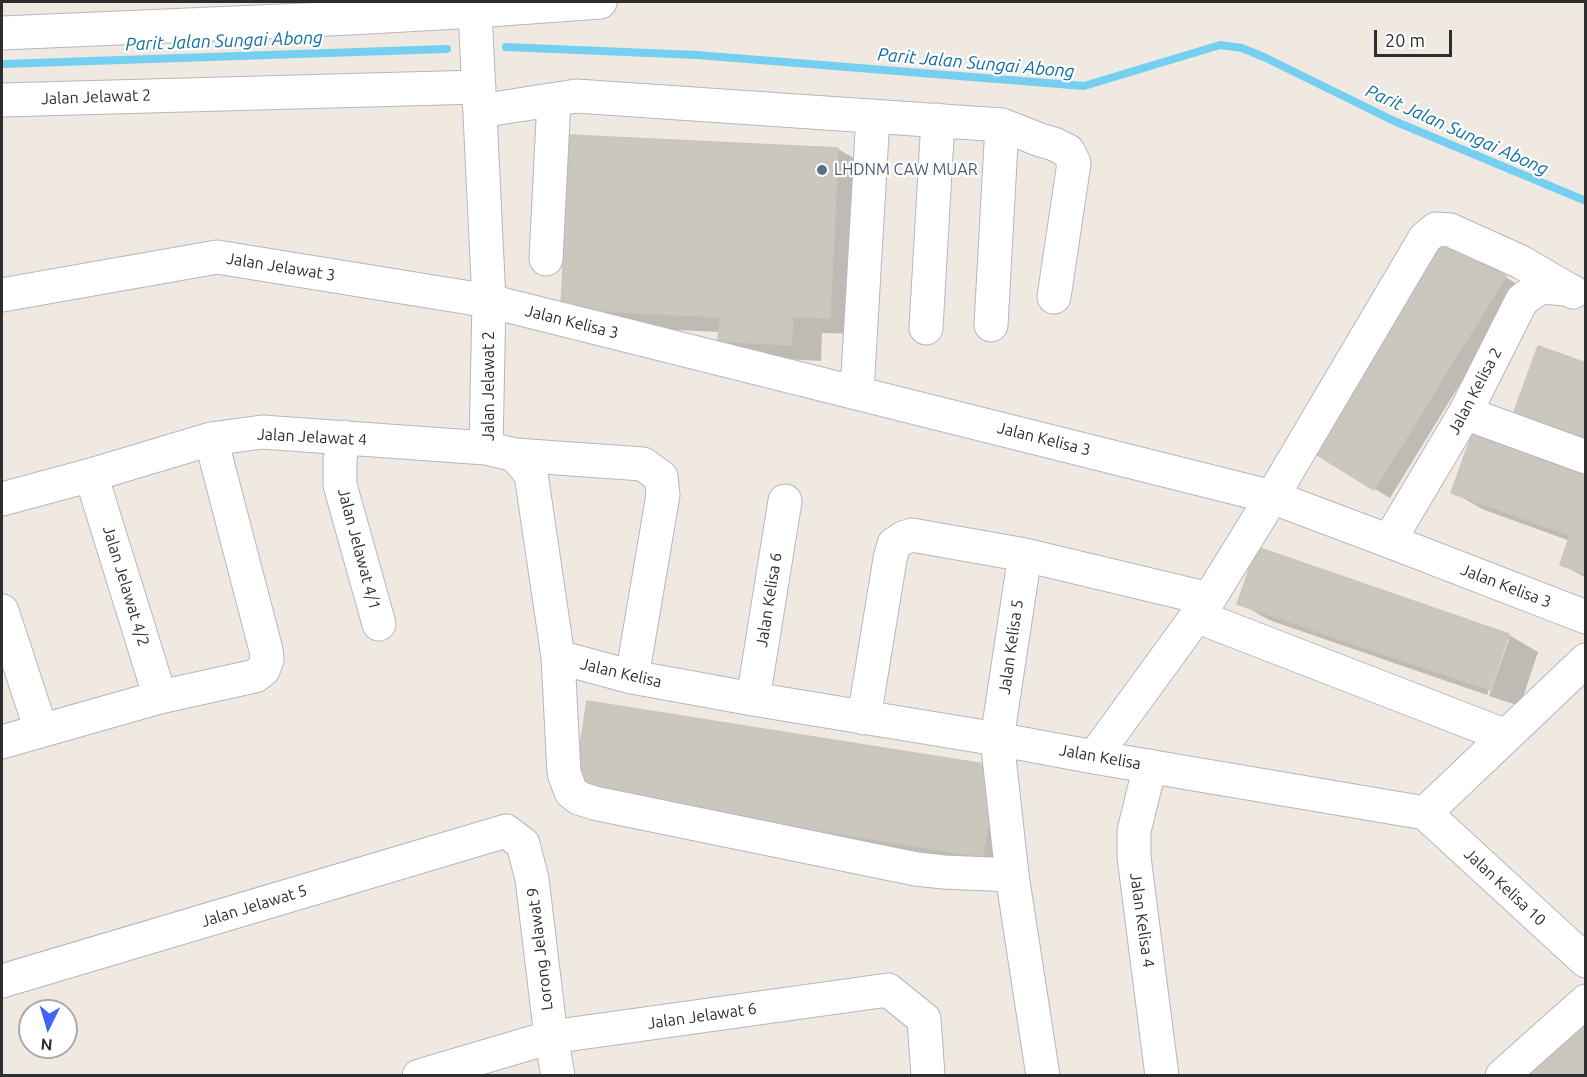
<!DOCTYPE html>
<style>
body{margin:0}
#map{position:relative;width:1587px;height:1077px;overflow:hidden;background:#efe9e1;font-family:Ubuntu,sans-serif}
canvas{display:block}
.frame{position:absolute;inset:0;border:3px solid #2e2e2e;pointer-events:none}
.north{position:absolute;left:18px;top:999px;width:60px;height:60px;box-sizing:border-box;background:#fff;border:2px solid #ababab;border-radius:50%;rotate:185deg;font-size:16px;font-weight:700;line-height:24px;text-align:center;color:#2e2e2e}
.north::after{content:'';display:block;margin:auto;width:21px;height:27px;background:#4264fb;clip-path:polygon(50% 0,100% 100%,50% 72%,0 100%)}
.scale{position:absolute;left:1374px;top:30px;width:78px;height:27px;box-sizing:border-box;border:3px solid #2e2e2e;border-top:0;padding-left:8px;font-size:18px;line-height:21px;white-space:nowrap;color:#2e2e2e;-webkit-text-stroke:4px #fff;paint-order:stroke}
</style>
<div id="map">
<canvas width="1587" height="1077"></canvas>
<div class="frame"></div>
<div class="north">N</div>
<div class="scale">20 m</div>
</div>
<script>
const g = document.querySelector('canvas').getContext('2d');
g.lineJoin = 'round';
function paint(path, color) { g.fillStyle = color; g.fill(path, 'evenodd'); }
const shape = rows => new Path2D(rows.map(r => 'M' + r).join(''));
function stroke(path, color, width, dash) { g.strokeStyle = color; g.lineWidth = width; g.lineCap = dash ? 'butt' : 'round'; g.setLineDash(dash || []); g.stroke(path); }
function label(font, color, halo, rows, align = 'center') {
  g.font = font + ' Ubuntu,sans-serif'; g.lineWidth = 4.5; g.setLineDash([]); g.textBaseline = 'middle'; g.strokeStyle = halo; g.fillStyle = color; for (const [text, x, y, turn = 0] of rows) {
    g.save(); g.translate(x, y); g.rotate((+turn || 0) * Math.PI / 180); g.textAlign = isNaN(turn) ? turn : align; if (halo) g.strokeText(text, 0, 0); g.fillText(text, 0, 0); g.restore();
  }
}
paint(shape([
 [838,149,867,166,859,334,822,333,821,361,750,357,720,340,720,332,592,326,563,309],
 [1453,245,1520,286,1390,498,1308,448],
 [1586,364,1586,440,1531,420,1516,411],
 [1586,467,1586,578,1561,564,1570,541,1482,509,1453,492],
 [1239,603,1509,635,1538,652,1520,706,1489,696,1509,639,1506,639,1487,695,1269,620],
 [997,768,998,864,589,799]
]), '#0003');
stroke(shape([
 [506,47,697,55,1084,86,1220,45,1242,48,1266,58,1394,121,1586,201],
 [2,64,447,49]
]), '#75cff0', 8);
const building = shape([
 [569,135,838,148,830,318,793,317,791,345,718,341,720,317,561,309,569,135],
 [1438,234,1506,276,1374,490,1306,448,1438,234],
 [1538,346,1586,363,1586,438,1514,412,1538,346],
 [1475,426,1586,465,1586,574,1560,565,1570,535,1451,493,1475,426],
 [1257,547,1509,634,1490,690,1237,604,1257,547],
 [587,701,997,766,983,857,573,791,587,701],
 [1586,1025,1586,1076,1527,1076,1586,1025]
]);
paint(building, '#cbc7bf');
stroke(building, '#cbc5ba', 1.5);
const minor = shape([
 [476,2,475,11,489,301,486,448],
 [2,33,351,18,475,11,600,2],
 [2,100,479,87],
 [480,111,576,96,1002,125,1040,140,1054,144,1068,151,1074,163,1054,297],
 [546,259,554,100],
 [2,295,217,257,489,301,1272,497,1389,541,1586,617],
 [991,325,1002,125],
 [926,328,938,120],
 [857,392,873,116],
 [1465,413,1586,457],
 [344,437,340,459,340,485,379,624],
 [515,455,643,464,661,477,663,495,632,677],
 [91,475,160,697],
 [2,499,91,475,211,439,262,432,486,448,515,455,531,474,558,657,564,773,571,792,579,798,594,803,916,869,944,872,1012,875],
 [1389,541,1465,413,1522,300,1540,287,1567,289,1573,292],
 [1025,555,997,739,1012,875,1043,1076],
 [2,611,41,730],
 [1196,616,1506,736],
 [558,657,632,677,753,699,997,739,1094,757,1425,813,1586,660],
 [753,699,785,501],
 [864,718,890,559,894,544,903,538,912,535,1025,555,1209,599],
 [2,742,160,697,255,676,263,670,267,660,266,650,211,439],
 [1094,757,1209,599,1272,497,1425,238,1436,229,1450,230,1521,262,1567,289],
 [1150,766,1134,831,1134,857,1162,1076],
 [1425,813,1586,961],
 [2,981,506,831,523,844,532,879,551,1037,558,1076],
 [419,1076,551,1037,888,990,924,1019,928,1076],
 [1502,1076,1586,1001]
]);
stroke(minor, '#b4b7c1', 35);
stroke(minor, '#fff', 33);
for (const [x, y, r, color] of [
 [822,170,6,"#5c6f8a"]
]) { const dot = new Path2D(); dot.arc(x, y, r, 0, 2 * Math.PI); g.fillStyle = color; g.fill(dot); stroke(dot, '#fff', 2); }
label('16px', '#2e2e2e', '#fff', [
 ["Jalan Jelawat 2",96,97,-2],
 ["Jalan Jelawat 3",281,267,9],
 ["Jalan Kelisa 3",572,322,14],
 ["Jalan Jelawat 2",489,386,-90],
 ["Jalan Kelisa 2",1475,391,-62],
 ["Jalan Jelawat 4",312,437,3],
 ["Jalan Kelisa 3",1044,439,14],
 ["Jalan Jelawat 4/1",359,549,75],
 ["Jalan Jelawat 4/2",126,586,73],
 ["Jalan Kelisa 3",1506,586,21],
 ["Jalan Kelisa 6",769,600,-81],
 ["Jalan Kelisa 5",1011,647,-82],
 ["Jalan Kelisa",621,673,13],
 ["Jalan Kelisa",1100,757,10],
 ["Jalan Kelisa 10",1505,887,43],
 ["Jalan Jelawat 5",254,906,-17],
 ["Jalan Kelisa 4",1142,920,82],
 ["Lorong Jelawat 9",540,949,-97],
 ["Jalan Jelawat 6",702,1016,-8]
]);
label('16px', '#4e5e75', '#fff', [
 ["LHDNM CAW MUAR",834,170]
], 'left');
label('italic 18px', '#0d6fa3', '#fff', [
 ["Parit Jalan Sungai Abong",224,41,-2],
 ["Parit Jalan Sungai Abong",976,63,5],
 ["Parit Jalan Sungai Abong",1457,130,24]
]);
</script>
